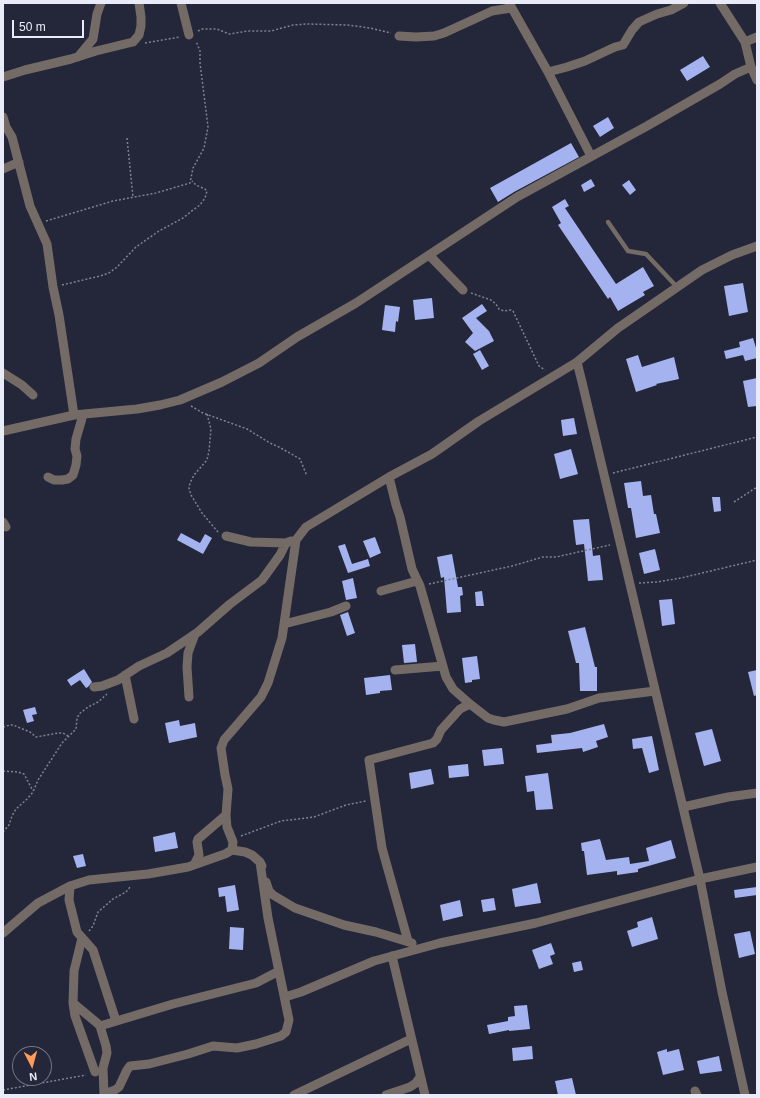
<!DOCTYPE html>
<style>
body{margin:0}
#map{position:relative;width:760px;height:1098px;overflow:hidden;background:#232739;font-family:Arial,sans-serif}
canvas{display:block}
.frame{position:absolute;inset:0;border:4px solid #e9ecf8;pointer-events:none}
.north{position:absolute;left:12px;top:1046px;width:40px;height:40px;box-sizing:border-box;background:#232739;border:1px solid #727685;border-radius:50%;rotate:174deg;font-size:11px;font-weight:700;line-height:16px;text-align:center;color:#e9ecf8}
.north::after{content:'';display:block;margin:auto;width:14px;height:18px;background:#fe9b59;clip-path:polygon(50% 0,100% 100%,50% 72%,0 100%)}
.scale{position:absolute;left:12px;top:20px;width:72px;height:18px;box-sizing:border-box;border:2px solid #e9ecf8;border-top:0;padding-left:5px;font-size:12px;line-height:14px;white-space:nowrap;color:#e9ecf8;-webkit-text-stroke:3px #232739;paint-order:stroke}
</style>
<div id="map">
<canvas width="760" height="1098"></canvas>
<div class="frame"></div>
<div class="north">N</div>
<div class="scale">50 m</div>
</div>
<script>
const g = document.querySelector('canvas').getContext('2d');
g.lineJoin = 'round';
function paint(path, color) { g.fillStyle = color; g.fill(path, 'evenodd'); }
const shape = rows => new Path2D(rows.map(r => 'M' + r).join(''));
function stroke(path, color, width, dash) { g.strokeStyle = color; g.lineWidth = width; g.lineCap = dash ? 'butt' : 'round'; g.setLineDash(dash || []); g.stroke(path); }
paint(shape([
 [703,56,710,67,687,81,680,70],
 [608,117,614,128,600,137,593,126],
 [571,143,579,157,514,192,498,202,490,188],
 [591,179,595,186,584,192,581,185],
 [629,180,636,190,630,195,622,185],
 [565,199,569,206,565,208,616,284,643,267,654,286,643,292,645,295,618,311,610,297,608,299,558,225,561,223,552,207],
 [743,283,748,312,729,316,724,286],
 [432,298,434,318,415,320,413,300],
 [482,304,487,311,476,318,489,331,494,341,475,351,465,342,473,333,462,318],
 [385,305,400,307,398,322,396,321,395,332,382,330],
 [753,338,757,351,757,358,745,361,743,355,726,359,724,351,740,347,739,342],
 [480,350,489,366,482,370,473,354],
 [638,355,642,367,674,357,679,379,656,384,657,385,636,392,626,359],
 [757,378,757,406,748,407,743,381],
 [574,418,577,434,563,436,561,420],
 [571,449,578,474,560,479,554,454],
 [641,481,643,496,651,495,654,514,656,514,660,533,636,538,631,508,628,508,624,483],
 [712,497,720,497,721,511,714,512],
 [589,519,593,556,600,555,603,580,588,581,584,544,576,545,573,520],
 [181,533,200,543,205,534,212,538,203,554,177,540],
 [375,537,381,553,370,558,363,541],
 [345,544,352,564,368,559,370,566,348,573,338,546],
 [655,549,660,570,644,574,639,553],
 [452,554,458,587,462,587,463,595,460,596,461,612,447,613,444,577,441,578,437,557],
 [353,578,357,598,346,600,342,581],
 [482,591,484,606,476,606,475,592],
 [672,599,675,624,662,626,659,600],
 [348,612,355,633,347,636,340,615],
 [585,627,595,667,597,667,597,691,580,691,579,663,576,663,568,631],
 [415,644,417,662,404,663,402,645],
 [477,656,480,679,472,680,472,682,465,683,462,658],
 [84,669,92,682,88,687,86,688,80,680,71,686,67,680],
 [757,670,757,695,754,696,748,672],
 [390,675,392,690,380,691,380,693,366,695,364,678],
 [35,707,37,714,32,715,34,721,27,723,23,710],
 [179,720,180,726,195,723,197,737,169,743,165,723],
 [604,724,608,737,596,741,598,747,583,752,582,748,537,753,536,745,552,743,551,735,570,733],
 [712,729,721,761,704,766,695,733],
 [652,736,659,770,649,773,642,748,633,749,632,739],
 [502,748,504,764,484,766,482,750],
 [468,764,469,776,449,778,448,766],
 [431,769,434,784,411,789,409,773],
 [548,773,553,809,536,810,534,791,527,792,525,776],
 [175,832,178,848,155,852,153,837],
 [600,839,606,860,629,857,630,864,649,861,646,848,671,840,676,858,638,869,638,872,617,875,617,871,587,875,584,851,582,851,581,843],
 [83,854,86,866,77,868,73,856],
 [537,883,541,903,515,907,512,889],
 [235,885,239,910,227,912,225,896,219,897,218,888],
 [757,887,757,895,735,898,734,890],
 [494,898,496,910,483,912,481,900],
 [460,900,463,916,443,921,440,905],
 [652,917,658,939,632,947,627,931,638,927,637,922],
 [230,927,244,928,243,950,229,949],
 [750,931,755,954,739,958,734,934],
 [551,943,555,954,550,956,553,964,539,969,532,950],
 [581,961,583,970,574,972,572,963],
 [527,1005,530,1029,509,1031,509,1030,489,1034,487,1025,508,1021,508,1017,515,1016,514,1006],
 [532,1046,533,1059,513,1061,512,1048],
 [667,1049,667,1052,679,1049,684,1070,663,1075,657,1052],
 [719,1056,722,1071,700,1074,697,1061],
 [572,1078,576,1095,558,1095,555,1081]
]), '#a4b3ef');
stroke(shape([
 [198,31,202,29,217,29,229,34,248,31,271,31,293,25,307,24,347,25,370,28,391,33],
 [145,43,180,37],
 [127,138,133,197],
 [46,221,113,201,156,193,190,183,193,168,204,148,208,127,200,63,200,51,196,41],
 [62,285,100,276,109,273,117,267,136,247,159,231,183,218,193,210,200,205,205,198,207,191,205,189,196,185,192,181],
 [471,293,491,300,496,304,499,309,504,311,511,310,513,311,539,366,545,370],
 [191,406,203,413,247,429,270,443,279,447,300,459,307,476],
 [207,414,211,429,209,451,207,460,194,475,190,483,189,488,191,495,202,513,218,532],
 [613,473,757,437],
 [734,502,757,487],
 [639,583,657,582,681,578,757,560],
 [429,584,512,566,543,557,556,557,610,545],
 [3,727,10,725,13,725,30,732,36,737,58,733,63,733,68,736],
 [3,771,18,772,24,774,33,791],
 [3,832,9,825,12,816,16,809,27,799,33,792,38,780,62,743,76,729,77,719,79,714,88,707,98,702,107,694],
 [241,836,281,821,314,817,346,805,366,801],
 [89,931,93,926,98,912,113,899,126,892,131,886],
 [3,1090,86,1075]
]), '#7e8291', 1.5, [2, 2]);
stroke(shape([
 [608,222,628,251,646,254,677,287]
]), '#756b66', 4.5);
stroke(shape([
 [181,3,189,35],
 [509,3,548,72,591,156],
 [720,3,745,42,751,67],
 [399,36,416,37,434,36,444,33,492,11,511,8],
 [745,42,757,37],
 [78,57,93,39,97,14,101,3],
 [548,72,567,67,585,61,615,47,623,45,632,30,639,22,657,14,671,10,684,3],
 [3,77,25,70,71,59,96,51,133,42,139,35,141,26,141,17,139,3],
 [3,117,6,127,12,137,30,206,47,244,53,287,59,315,74,415],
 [3,169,19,162],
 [429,255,463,290],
 [577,362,582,382,700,879,722,992,745,1095],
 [3,373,22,385,33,395],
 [3,431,74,415,137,409,160,405,180,400,222,382,259,363,297,337,356,303,517,197,647,126,720,84,735,74,751,67,757,80],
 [48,477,54,480,62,480,68,479,73,475,76,465,77,456,75,449,76,439,83,415],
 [389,477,396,505,400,517,412,569,420,586,446,677,453,689,470,704,488,718,494,720,504,722,567,709,599,698,655,691],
 [3,522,6,527],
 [226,536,251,542,286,543,291,541],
 [381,591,417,581],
 [284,624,331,612,346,606],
 [395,670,443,666],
 [125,675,134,719],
 [94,687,102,686,118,680,139,666,167,653,198,632,230,604,262,580,280,555,286,543],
 [189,697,187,667,188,653,195,634],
 [683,807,728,797,757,793],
 [232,850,245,852,252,855,260,862,262,866],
 [194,865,199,855,197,842,198,839,226,815],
 [266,882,269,891,273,895,295,908,344,925,376,932,412,943],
 [70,886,69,900,77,932,93,950,116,1021],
 [3,933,38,903,70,886,89,880,148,874,188,867,225,854,232,850,233,842,227,827,226,815,228,789,225,775,221,748,224,740,261,697,268,683,282,638,296,540,306,527,389,477,432,454,479,421,577,362,618,328,702,270,732,255,757,246],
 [82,938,74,971,73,1003,75,1016,95,1072],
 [408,941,382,848,369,760,433,743,437,739,441,730,460,709,470,704],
 [392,956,425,1095],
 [285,997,301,992,374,961,440,943,536,923,700,879,757,867],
 [73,1003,97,1023,100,1026,106,1046,107,1053,103,1068,104,1095],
 [100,1026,173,1004,256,983,279,971],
 [695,1091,697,1095],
 [104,1094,115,1090,119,1087,127,1070,130,1066,149,1064,188,1054,213,1046,237,1048,256,1044,281,1036,286,1032,289,1020,268,918,260,862],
 [294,1095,411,1039],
 [386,1095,410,1087,416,1083,420,1077]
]), '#756b66', 9);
</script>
